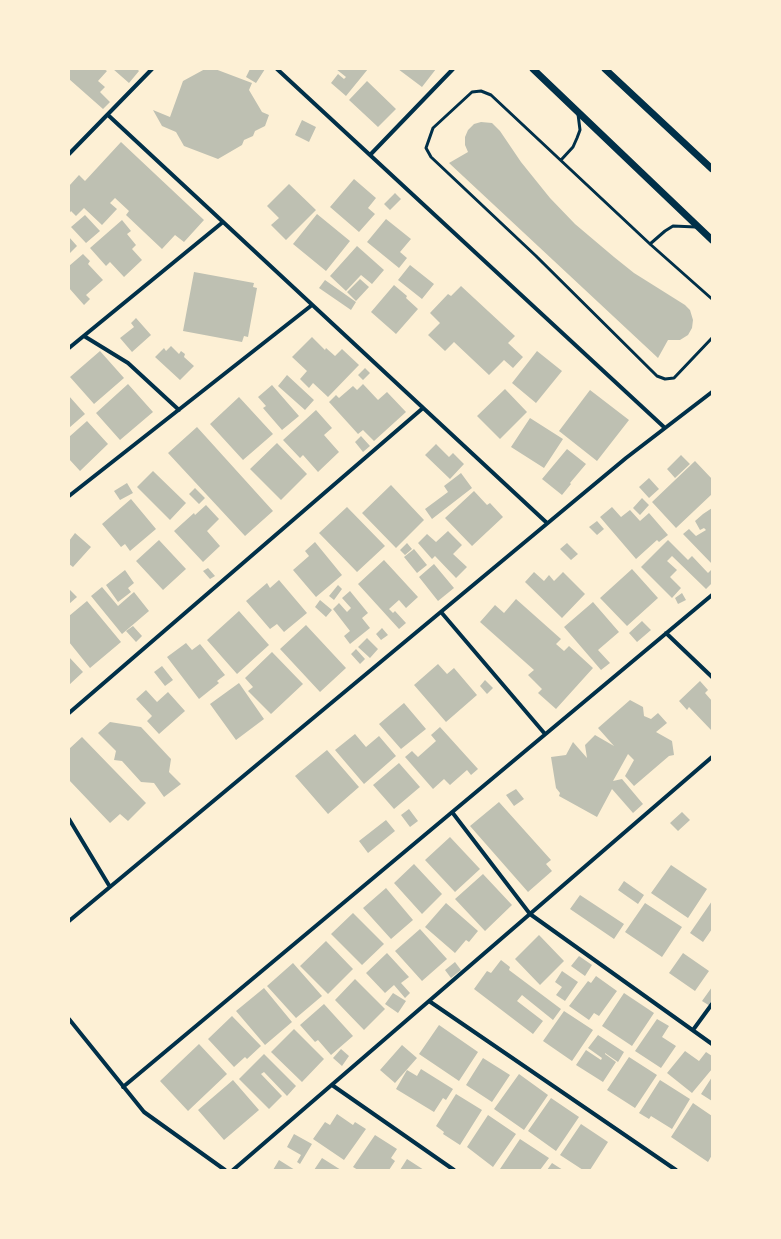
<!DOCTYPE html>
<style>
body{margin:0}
#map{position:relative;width:781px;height:1239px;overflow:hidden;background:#fdf0d5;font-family:"IBM Plex Serif",serif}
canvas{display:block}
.frame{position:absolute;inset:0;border:70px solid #fdf0d5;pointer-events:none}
</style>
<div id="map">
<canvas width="781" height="1239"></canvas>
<div class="frame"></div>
</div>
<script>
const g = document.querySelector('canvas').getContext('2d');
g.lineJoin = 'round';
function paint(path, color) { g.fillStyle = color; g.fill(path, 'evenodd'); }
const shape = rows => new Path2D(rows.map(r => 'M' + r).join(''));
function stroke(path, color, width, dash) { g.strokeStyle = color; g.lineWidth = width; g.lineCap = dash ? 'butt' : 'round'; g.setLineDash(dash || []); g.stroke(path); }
paint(shape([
 [69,69,104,69,107,71,98,81,105,87,100,92,110,102,103,109,69,79],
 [113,69,137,69,139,71,129,83],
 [205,69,215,69,252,83,249,90,262,112,269,115,265,126,255,131,253,136,244,140,242,145,218,159,184,146,176,132,162,126,153,110,170,117,183,81],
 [250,69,265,69,256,83,246,77],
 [336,69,368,69,346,96,331,83,338,74,344,79,346,77],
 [398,69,436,69,422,87],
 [367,81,396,109,378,127,349,100],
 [302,120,316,127,309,142,295,135],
 [481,122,492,123,500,131,521,162,550,198,575,224,614,257,634,273,685,305,690,310,693,320,692,328,688,335,680,340,668,340,658,358,449,163,468,152,465,145,465,137,468,130,474,124],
 [121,142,204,220,184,242,175,235,162,249,126,215,129,211,115,198,110,203,117,209,102,225,84,208,76,216,71,211,69,214,69,186,79,175,85,181],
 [354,179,376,198,368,208,375,214,359,232,330,207],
 [289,184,316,210,286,240,271,225,279,218,267,206],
 [395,193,401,199,390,210,384,204],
 [317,214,350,241,326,271,293,244],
 [85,215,100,231,86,243,71,227],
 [386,219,411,239,400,252,407,258,399,268,367,242],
 [122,220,131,231,127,234,136,245,132,249,142,260,124,277,110,262,106,266,90,248],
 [69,237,77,246,69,254],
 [357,246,384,270,372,284,361,275,346,291,330,276],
 [83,254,90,261,88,264,103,280,86,295,90,299,84,305,69,288,69,266],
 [410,265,434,284,422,299,398,280],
 [194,272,254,283,253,287,257,288,248,337,244,336,242,342,183,331],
 [360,279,369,287,356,301,347,292],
 [325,280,356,302,351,310,319,288],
 [394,285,407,296,406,298,418,309,396,334,371,312],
 [461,286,515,336,508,343,523,357,513,368,504,360,489,375,454,342,445,351,428,335,440,323,430,313,448,294,451,296],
 [136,318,151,335,132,352,120,338,134,327,131,323],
 [312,337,325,350,326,348,335,356,342,349,359,365,328,397,313,383,309,388,300,379,307,371,292,357],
 [171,346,179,354,181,351,185,354,184,357,194,366,180,380,155,357,164,348,166,351],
 [100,351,124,378,94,404,70,377],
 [537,351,562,371,536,403,512,383],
 [365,368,370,373,363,380,358,375],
 [287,375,314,400,305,410,278,386],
 [128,384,153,412,120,440,96,413],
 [363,384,378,400,387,392,406,412,374,441,363,430,358,434,329,402,336,395,339,398,353,386,357,390],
 [272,385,299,416,282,430,263,408,266,406,258,397],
 [505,389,527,412,500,439,477,416],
 [590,390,629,420,597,461,559,431],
 [69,396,85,414,69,428],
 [239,397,273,434,243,460,210,424],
 [316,410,332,428,324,435,339,452,318,472,303,455,300,458,283,440],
 [530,418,563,439,544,468,511,447],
 [87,421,108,444,80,471,69,459,69,437],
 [197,427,273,511,245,536,168,453],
 [361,436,370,446,363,452,355,442],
 [277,443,307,474,281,500,250,469],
 [436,444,449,457,453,453,464,464,450,479,425,455],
 [567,449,586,464,570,483,571,484,562,495,542,479],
 [681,455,690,464,675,478,667,469],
 [695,461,712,479,712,494,676,528,652,502],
 [153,471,186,503,170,520,137,487],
 [461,473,472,488,432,519,425,509,448,492,444,486],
 [649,478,659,489,649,498,639,487],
 [127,483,133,493,120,500,114,491],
 [391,485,424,520,396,548,362,513],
 [195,488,205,498,199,504,189,494],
 [474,491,487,505,490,503,503,517,472,546,445,518],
 [642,498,649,505,640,515,633,508],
 [131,499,156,529,130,551,125,544,121,547,102,524],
 [206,505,219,519,207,531,220,546,203,562,174,531,194,513,195,515],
 [347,507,385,546,357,572,319,533],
 [612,507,621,517,630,510,640,521,649,513,668,535,659,542,657,540,636,559,600,517],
 [712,508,712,564,683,534,689,529,696,536,706,530,704,528,700,530,695,521,703,514],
 [597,521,604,529,597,535,589,527],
 [448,531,462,545,453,554,467,567,456,578,435,556,432,559,418,543,427,534,436,542],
 [75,533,91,547,73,567,69,564,69,541],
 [159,540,186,569,163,590,136,561],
 [668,540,688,560,692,556,708,573,712,569,712,583,706,589,672,556,667,561,677,570,670,577,681,588,672,598,641,567],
 [315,542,342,575,316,597,293,570,309,556,305,551],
 [407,543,412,549,405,555,400,550],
 [567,543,578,554,571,560,560,549],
 [414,549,427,565,417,573,404,557],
 [384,560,418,597,406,608,399,600,389,609,393,613,395,611,406,623,399,629,358,584],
 [434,564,454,588,438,601,419,577],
 [208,568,215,576,210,579,203,571],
 [632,569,658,598,627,626,600,598],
 [125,570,134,583,128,588,131,592,118,602,106,585],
 [534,572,544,581,549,575,554,581,563,572,585,594,562,618,525,582],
 [279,580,307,613,284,632,277,624,270,629,246,601,267,583,270,588],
 [338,585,342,589,334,600,329,596],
 [102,587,118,606,134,592,149,611,122,634,91,596],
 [69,589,77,597,69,604],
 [350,591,368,613,362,618,370,628,350,644,344,636,350,631,333,609,339,603,347,612,351,608,342,598],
 [682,593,686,600,678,604,675,598],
 [516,599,561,639,556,644,564,651,569,646,593,668,556,709,538,693,542,689,528,675,534,670,480,622,495,605,504,613],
 [320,600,332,610,326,617,315,607],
 [87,601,121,642,90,668,69,642,69,616],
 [593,602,619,632,598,650,610,663,601,670,564,627],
 [239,611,269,645,237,674,207,640],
 [642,621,651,630,637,642,629,633],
 [306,625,346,668,320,692,280,649],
 [133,626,142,636,136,642,126,631],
 [382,628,388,635,381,640,376,634],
 [367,638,378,649,370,658,358,647],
 [186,643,192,650,200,644,225,675,217,681,219,683,199,699,167,657],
 [356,649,365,659,360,664,351,654],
 [272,652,303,684,271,714,248,691,253,687,245,678],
 [69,657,83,672,69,685],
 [438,664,447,674,454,668,477,695,446,722,414,685],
 [162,666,173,680,165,686,154,672],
 [485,680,493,688,487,694,480,686],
 [700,681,708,690,705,693,712,701,712,731,689,707,687,710,679,701],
 [239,683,264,719,236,740,210,704],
 [146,690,157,702,168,692,185,711,159,734,147,721,152,716,136,699],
 [630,700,643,707,644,716,651,719,658,713,667,723,656,732,672,741,674,755,669,756,634,786,625,776,634,760,628,754,613,781,622,779,643,804,633,813,612,789,597,817,559,796,560,793,556,788,551,757,566,755,573,742,587,758,585,745,595,735,614,746,598,728],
 [404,703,426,729,401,749,379,724],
 [110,722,141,727,171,759,169,772,181,784,164,797,154,783,141,782,122,761,114,760,116,751,98,733],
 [440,727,478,769,471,775,467,770,450,785,444,779,433,789,405,757,412,751,418,757,436,741,431,735],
 [355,734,366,747,379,736,396,756,364,784,335,750],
 [82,737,146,803,128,821,120,814,110,823,69,780,69,749],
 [327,750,359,787,328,814,295,776],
 [399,763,420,787,394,809,373,785],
 [516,789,524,799,514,806,506,795],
 [499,802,551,860,546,864,552,871,528,892,470,826],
 [409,809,418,821,410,827,401,815],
 [682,812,690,820,678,831,670,823],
 [386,820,395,831,368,853,359,841],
 [450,837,480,869,455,892,425,860],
 [414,864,442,894,422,914,394,883],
 [671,865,707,889,688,918,651,893],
 [483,874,512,905,485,931,455,899],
 [624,881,644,895,638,904,618,890],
 [386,888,413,920,391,939,363,908],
 [580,895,624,924,614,939,570,909],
 [712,901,712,929,703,942,690,933],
 [446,903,478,931,469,942,466,940,455,953,425,927],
 [645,903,682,927,662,957,625,932],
 [353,913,384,944,362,965,331,934],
 [420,929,447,959,422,981,395,951],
 [539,935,564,961,540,985,515,959],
 [326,941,353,969,328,994,300,966],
 [387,953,409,977,401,983,410,993,405,998,394,985,385,993,366,973],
 [683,953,709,971,695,991,669,973],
 [579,956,592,965,585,976,571,966],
 [501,960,510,967,509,970,561,1009,553,1020,522,995,517,1001,543,1021,533,1034,474,989,487,971,491,973],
 [455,962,461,970,451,978,445,970],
 [293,963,322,996,296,1018,267,986],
 [562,971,578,982,565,1001,556,995,562,987,555,982],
 [596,976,617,991,599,1016,594,1013,589,1020,569,1006,588,981,591,983],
 [355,979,385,1009,364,1030,335,1000],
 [712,987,712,1004,710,1006,702,1001],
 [264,988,292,1022,265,1045,236,1011],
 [393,993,406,1001,398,1013,385,1004],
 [624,993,654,1013,632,1046,602,1026],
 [324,1004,353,1036,331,1055,318,1040,315,1042,300,1025],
 [564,1011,593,1030,572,1061,543,1041],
 [232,1016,261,1046,247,1059,245,1057,234,1067,208,1039],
 [657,1019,669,1026,662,1037,676,1046,661,1068,635,1051],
 [439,1025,478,1052,459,1081,419,1054],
 [294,1029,324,1059,302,1082,271,1052],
 [598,1035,624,1052,618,1062,605,1053,605,1054,616,1062,603,1082,576,1065,586,1050,601,1060,602,1058,588,1048],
 [199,1044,227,1074,188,1111,160,1081],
 [402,1045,417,1058,395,1083,380,1070],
 [341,1049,349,1056,342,1066,333,1058],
 [685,1051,699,1061,706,1052,712,1056,712,1069,692,1093,667,1073],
 [264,1054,296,1086,287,1096,264,1072,261,1074,282,1096,269,1109,239,1079],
 [629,1057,657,1075,635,1108,607,1090],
 [483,1058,510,1075,492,1102,466,1085],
 [421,1069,453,1089,446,1100,443,1098,434,1112,396,1089,407,1070,417,1076],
 [519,1074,548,1095,524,1130,494,1109],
 [712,1077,712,1101,701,1094],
 [233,1080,259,1110,224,1140,198,1110],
 [660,1080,690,1099,672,1129,651,1116,649,1119,639,1113],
 [456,1094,482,1110,460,1145,443,1134,444,1132,436,1126],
 [551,1098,579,1117,556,1151,528,1131],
 [693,1103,712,1116,712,1155,708,1162,671,1137],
 [337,1114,353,1125,355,1122,366,1129,344,1160,313,1139,325,1122,330,1125],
 [488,1115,516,1134,493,1167,467,1147],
 [581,1124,608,1142,590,1170,583,1170,560,1155],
 [294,1134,312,1144,300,1164,297,1162,301,1155,287,1147],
 [375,1135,397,1149,391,1158,395,1161,389,1170,358,1170,353,1167],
 [520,1139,549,1158,540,1170,503,1170,500,1169],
 [322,1158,341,1170,314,1170],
 [407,1159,424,1170,400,1170],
 [279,1160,295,1170,273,1170],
 [552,1163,563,1170,547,1170]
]), '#bec0b2');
stroke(shape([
 [561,160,573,147,577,138,580,130,578,114],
 [650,244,665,231,673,226,696,227],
 [712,299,650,244,491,95,481,91,472,92,433,128,426,148,431,157,536,256,657,376,665,379,674,378,712,338]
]), '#003049', 3);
stroke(shape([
 [277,69,665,428],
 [108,115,547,523],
 [69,154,152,69],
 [370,155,453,69],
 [84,336,128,363,179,410],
 [69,348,223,222],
 [69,496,312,305],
 [441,612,545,734],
 [666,633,712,677],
 [69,713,423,408],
 [452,812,530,914,712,1044],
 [69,819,110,887],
 [69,921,626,458,712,392],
 [429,1001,676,1170],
 [69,1019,144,1112,225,1170],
 [693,1030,712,1004],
 [332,1085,454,1170],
 [123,1087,712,595],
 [233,1170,712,757]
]), '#003049', 4);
stroke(shape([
 [533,69,712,240],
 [605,69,712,169]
]), '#003049', 7);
</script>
